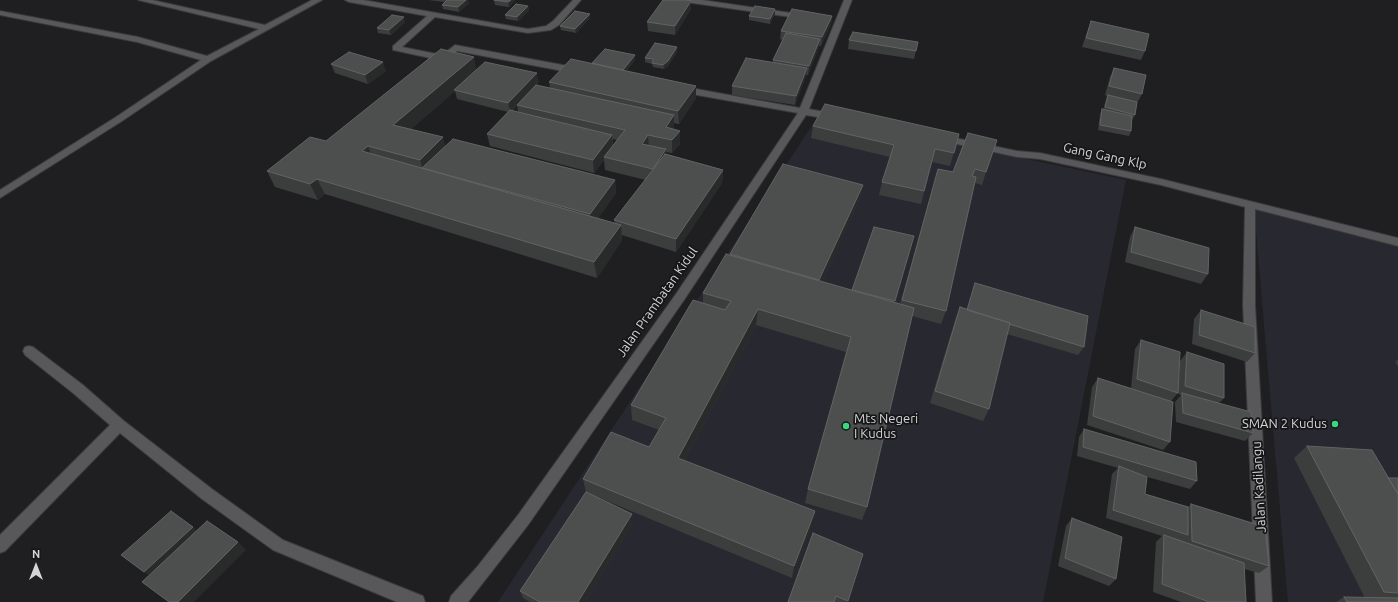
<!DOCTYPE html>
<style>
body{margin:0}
#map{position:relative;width:1398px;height:602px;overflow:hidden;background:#1f1f22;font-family:Ubuntu,sans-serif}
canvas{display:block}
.north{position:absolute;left:16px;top:546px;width:40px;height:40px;-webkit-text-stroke:3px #161619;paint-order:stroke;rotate:0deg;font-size:11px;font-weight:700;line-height:16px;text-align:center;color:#d5d5d7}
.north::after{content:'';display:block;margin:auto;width:14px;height:18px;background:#d5d5d7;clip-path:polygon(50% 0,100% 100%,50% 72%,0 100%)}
</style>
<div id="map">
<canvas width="1398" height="602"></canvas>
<div class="north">N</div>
</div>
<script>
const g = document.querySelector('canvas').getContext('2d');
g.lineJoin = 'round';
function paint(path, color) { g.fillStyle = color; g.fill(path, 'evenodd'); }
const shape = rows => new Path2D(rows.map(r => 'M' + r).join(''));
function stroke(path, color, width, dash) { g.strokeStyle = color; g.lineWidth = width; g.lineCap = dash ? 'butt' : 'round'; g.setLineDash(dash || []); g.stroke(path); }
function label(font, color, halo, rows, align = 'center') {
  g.font = font + ' Ubuntu,sans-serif'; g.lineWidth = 3.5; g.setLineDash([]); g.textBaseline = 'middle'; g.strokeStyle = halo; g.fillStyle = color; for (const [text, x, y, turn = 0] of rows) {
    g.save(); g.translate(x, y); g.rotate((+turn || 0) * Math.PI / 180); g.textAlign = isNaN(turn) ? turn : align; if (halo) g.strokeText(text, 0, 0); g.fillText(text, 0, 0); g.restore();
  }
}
paint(shape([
 [819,115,1126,180,1043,602,498,602],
 [1254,208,1398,245,1398,602,1288,602]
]), '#282830');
const minor = shape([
 [138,0,152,0,265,25,312,0,322,0,211,61,122,121,0,198,0,190,116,117,201,60,137,42,0,15,0,11,138,37,207,56,259,29,138,0],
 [345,0,363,0,528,29,546,26,553,21,573,0,581,0,559,25,551,30,528,33,435,17,402,47,442,55,455,45,579,68,583,71,579,74,457,51,444,61,393,50,393,46,427,16,349,2,345,0],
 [681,0,702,0,805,15,809,17,805,19,685,2,681,0],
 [844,0,852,0,809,109,835,114,840,117,835,120,806,115,684,300,528,525,468,602,449,602,451,596,477,567,518,515,676,294,798,113,680,92,675,89,680,86,800,108,844,0],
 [941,135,1017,151,1040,153,1161,179,1398,238,1398,246,1255,209,1255,305,1272,602,1256,602,1243,305,1245,207,1161,185,1040,159,1017,157,938,140,936,138,938,136,941,135],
 [29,346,33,347,83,385,124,421,212,489,283,540,423,596,425,602,397,602,273,550,202,499,120,433,5,551,0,553,0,535,110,425,73,393,25,355,23,351,25,347,29,346]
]);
stroke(minor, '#3a3a3c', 2);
paint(minor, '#58585b');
paint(shape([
 [428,0,468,0,469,3,459,12,443,9,442,5,445,2],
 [494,0,515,0,509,7,495,5],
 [691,1,691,9,675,35,648,31,647,22],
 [528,6,529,10,518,21,506,19,505,15],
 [775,9,775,14,770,24,749,20,749,16],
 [590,14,590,18,576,33,561,30,560,26],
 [832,16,831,24,821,46,819,46,808,75,806,75,795,105,732,95,732,86,773,62,773,60,783,40,780,39,781,31],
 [1091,21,1145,51,1141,60,1082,47],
 [405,22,391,35,378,33,377,28],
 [849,40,918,42,914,59,848,49],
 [677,47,677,52,668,66,664,69,653,67,652,64,645,62,645,58],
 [635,60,626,71,696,86,696,98,679,124,674,123,674,129,680,144,672,153,666,152,666,154,723,170,722,183,676,252,622,235,622,240,597,278,325,194,318,200,275,187,267,171,326,141,477,70,539,82,536,85,550,88,549,82,592,64,592,63],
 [455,91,457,99,508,112,487,134,490,146,594,173,604,160,605,170,646,180,614,220,615,223,598,218,616,193,615,180,445,146,411,129],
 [517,105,518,112,512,111],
 [613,139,617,140,613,145],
 [331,64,386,71,368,84,335,73],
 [1114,68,1142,94,1137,103,1135,115,1132,120,1131,131,1129,136,1098,130,1100,114,1102,109,1103,110,1106,100,1107,96,1105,95,1110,77],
 [813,126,959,134,950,166,932,162,921,204,879,195,882,182,890,157,811,138],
 [968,133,986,172,982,185,975,183,946,311,941,324,912,316,867,507,862,520,805,503,808,489,846,352,756,325,684,461,812,524,792,578,595,496,633,522,585,602,530,602,523,598,520,591,586,492,583,479,649,447,659,430,632,420,631,405,703,304,703,293,730,255,730,254,863,185,860,198,822,282,852,290,914,236,894,302,900,304,938,169,953,172],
 [1135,227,1208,274,1201,284,1125,262,1130,237],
 [975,283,1084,347,1078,355,1007,334,989,409,983,421,930,403,955,320,960,307,967,309,972,292],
 [1201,310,1255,353,1247,362,1192,344,1194,319],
 [1141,340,1178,393,1171,401,1170,442,1163,450,1087,425,1092,387,1098,378,1131,388,1135,349],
 [1187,352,1224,398,1219,403,1253,433,1245,441,1176,422,1175,402,1181,395,1178,394,1180,361],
 [1398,359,1398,366,1395,362],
 [1084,429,1197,481,1190,489,1144,476,1145,494,1188,507,1191,504,1269,566,1259,573,1244,569,1246,602,1181,602,1153,592,1156,542,1162,536,1106,518,1112,474,1118,468,1077,456,1079,437],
 [1307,446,1388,478,1398,478,1398,602,1336,602,1344,597,1365,598,1294,458],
 [1072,518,1116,579,1109,586,1058,566,1066,526],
 [863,554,847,602,788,602]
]), '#3c3e3d');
paint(shape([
 [466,0,468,0,469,3,459,12,458,7],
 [511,0,515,0,509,7,508,2],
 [691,1,691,9,675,35,675,26],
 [528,6,529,10,518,21,517,17],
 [775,9,775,14,770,24,770,19],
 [590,14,590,18,576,33,575,29],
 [832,16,831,24,821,46,822,37],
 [404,17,405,22,391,35,389,30],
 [820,39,819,48,808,75,809,66],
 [677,47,677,52,668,66,664,69,663,65],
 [635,55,635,60,623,74,623,70],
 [474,57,477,72,454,90,455,91,399,140,393,125],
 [383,62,386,71,368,84,365,75],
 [807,68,806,77,795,105,796,96],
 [537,73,539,82,510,112,508,103],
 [696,86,696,98,679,124,678,111],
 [674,115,674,128,666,140,666,127],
 [680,131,680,144,672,153,672,140],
 [612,135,613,147,604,157,604,160,594,173,593,160],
 [648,135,649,148,642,144],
 [443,137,447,152,423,169,420,160],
 [368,146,374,162,362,151],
 [666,149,666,162,653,182,653,169],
 [723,170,722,183,676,252,676,239],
 [317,179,325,194,318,200,310,184],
 [615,180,616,193,592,227,590,214],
 [863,185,860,198,817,293,819,280],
 [621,225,622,240,597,278,594,262],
 [758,309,756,325,678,472,678,458],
 [815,511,812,524,792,578,794,566],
 [632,514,633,522,585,602,578,602],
 [193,527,201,535,154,579,144,572],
 [238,542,246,550,194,602,178,602]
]), '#292b2b');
const building = shape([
 [447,0,466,0,458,7,442,5,447,0],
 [494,0,511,0,508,2,494,0],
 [663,0,686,0,691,1,675,26,647,22,663,0],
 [516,4,528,6,517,17,505,15,516,4],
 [755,6,775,9,770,19,749,16,755,6],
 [792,9,832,16,822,37,781,31,792,9],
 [575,11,590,14,575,29,560,26,575,11],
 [392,15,404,17,389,30,377,28,392,15],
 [1091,21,1149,34,1145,51,1086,38,1091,21],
 [853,32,918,42,916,51,849,40,853,32],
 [786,33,820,39,809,66,773,60,786,33],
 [655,43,677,47,668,61,663,65,652,63,654,59,645,58,655,43],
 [441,49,474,57,393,125,443,137,420,160,368,146,362,151,621,225,594,262,317,179,310,184,267,171,310,137,326,141,441,49],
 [605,49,635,55,623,70,592,63,605,49],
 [349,52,383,62,365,75,331,64,349,52],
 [746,58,807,68,796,96,732,86,746,58],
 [571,59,696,86,678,111,549,82,571,59],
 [485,62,537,73,508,103,454,90,485,62],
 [1114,68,1146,75,1142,94,1109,86,1114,68],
 [536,85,674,115,666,127,680,131,672,140,648,135,642,144,666,149,653,169,604,157,625,130,517,105,536,85],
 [1108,95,1137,102,1135,115,1105,107,1108,95],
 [825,104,959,134,954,153,935,149,924,191,882,182,894,145,813,126,825,104],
 [1102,109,1132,116,1131,131,1100,125,1102,109],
 [510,110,612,135,593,160,487,134,510,110],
 [968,133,997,140,986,172,975,169,972,176,976,177,946,311,902,300,938,169,953,172,968,133],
 [453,139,615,180,590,214,422,168,453,139],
 [665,154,723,170,676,239,614,220,665,154],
 [783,164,863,185,819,280,730,254,783,164],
 [874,227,914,236,895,301,852,290,874,227],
 [1135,227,1209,248,1208,274,1131,252,1135,227],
 [726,254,914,308,867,507,808,489,851,337,758,309,678,458,815,511,794,566,583,479,611,432,649,447,666,418,631,405,693,300,725,310,731,301,703,293,726,254],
 [975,283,1088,316,1084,347,1009,324,1010,323,967,310,975,283],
 [960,307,1010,323,989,409,935,391,960,307],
 [1201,310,1255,327,1255,353,1199,335,1201,310],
 [1141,340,1180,352,1178,393,1137,379,1141,340],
 [1187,352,1224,364,1224,398,1185,386,1187,352],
 [1098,378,1173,402,1170,442,1093,416,1098,378],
 [1182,393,1251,412,1253,433,1183,413,1182,393],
 [1084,429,1196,462,1197,481,1083,447,1084,429],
 [1307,446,1372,450,1398,494,1398,593,1384,592,1307,446],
 [1119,466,1147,477,1145,494,1188,507,1188,535,1113,510,1119,466],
 [1388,478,1398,478,1398,494,1388,478],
 [586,492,632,514,578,602,540,602,520,591,586,492],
 [1191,504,1265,527,1269,566,1192,541,1191,504],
 [171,511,193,527,144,572,121,555,171,511],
 [1072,518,1122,537,1116,579,1065,558,1072,518],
 [207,521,238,542,178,602,169,602,142,582,207,521],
 [813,533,863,554,848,601,836,596,834,602,788,602,813,533],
 [1164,535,1244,563,1246,602,1209,602,1162,584,1164,535],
 [1344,597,1398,598,1398,602,1347,602,1344,597]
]);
paint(building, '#4c4f4d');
stroke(building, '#626463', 1);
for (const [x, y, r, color] of [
 [1335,424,4,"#3ad77f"],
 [846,426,4,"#3ad77f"]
]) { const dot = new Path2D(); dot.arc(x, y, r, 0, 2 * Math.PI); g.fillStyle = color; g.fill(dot); stroke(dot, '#161619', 1.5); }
label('13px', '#d5d5d7', '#161619', [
 ["Gang Gang Klp",1105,156,12],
 ["Jalan Prambatan Kidul",657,302,-55],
 ["Jalan Kadilangu",1259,487,-93]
]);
label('13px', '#d5d5d7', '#161619', [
 ["Mts Negeri",854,419],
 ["I Kudus",854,434],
 ["SMAN 2 Kudus",1327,424,"right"]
], 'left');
</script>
